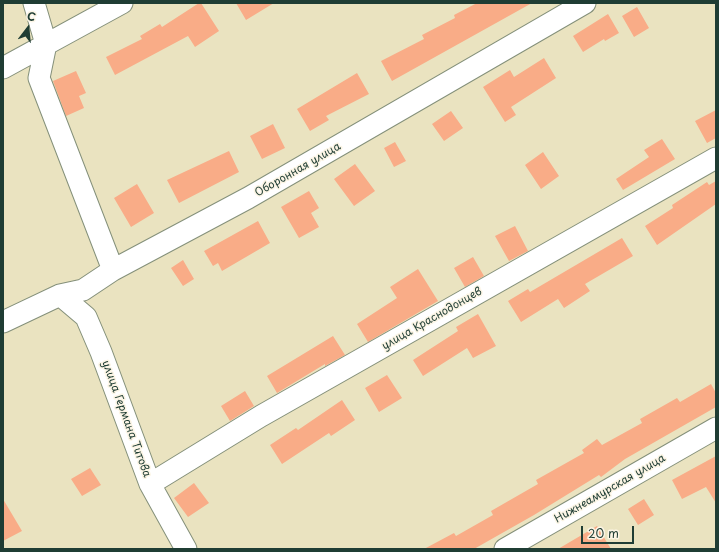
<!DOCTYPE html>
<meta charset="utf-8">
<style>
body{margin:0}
#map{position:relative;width:719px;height:552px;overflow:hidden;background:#eae3c0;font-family:"Playpen Sans",sans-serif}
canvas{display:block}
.frame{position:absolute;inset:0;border:4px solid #1f3d34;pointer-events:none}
.north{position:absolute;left:8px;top:8px;width:40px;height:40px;-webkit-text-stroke:3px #fcf5e5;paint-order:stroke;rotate:16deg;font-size:11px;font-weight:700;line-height:16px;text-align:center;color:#1f3d34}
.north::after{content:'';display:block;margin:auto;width:14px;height:18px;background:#1f3d34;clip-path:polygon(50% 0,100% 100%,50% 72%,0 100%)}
.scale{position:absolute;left:581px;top:526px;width:53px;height:18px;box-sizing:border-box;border:2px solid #1f3d34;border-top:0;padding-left:5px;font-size:12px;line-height:14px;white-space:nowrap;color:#1f3d34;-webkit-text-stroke:3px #fcf5e5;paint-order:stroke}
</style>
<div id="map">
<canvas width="719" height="552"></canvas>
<div class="frame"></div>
<div class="north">С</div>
<div class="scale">20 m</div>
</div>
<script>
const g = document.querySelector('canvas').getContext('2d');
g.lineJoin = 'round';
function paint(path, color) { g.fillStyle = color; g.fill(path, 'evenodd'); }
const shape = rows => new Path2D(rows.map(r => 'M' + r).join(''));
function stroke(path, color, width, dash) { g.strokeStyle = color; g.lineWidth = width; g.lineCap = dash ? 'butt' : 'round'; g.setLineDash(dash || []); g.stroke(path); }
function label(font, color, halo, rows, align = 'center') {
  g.font = font + ' "Playpen Sans",sans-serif'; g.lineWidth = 3; g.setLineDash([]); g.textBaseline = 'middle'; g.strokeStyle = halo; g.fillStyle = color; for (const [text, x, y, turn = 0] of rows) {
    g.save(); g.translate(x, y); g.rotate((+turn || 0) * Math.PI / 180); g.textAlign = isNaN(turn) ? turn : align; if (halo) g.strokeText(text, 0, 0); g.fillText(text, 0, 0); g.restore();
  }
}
paint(shape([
 [199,3,201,3,219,31,195,47,188,36,115,75,106,57,142,39,140,36,160,24,162,27],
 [236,3,274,3,246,20],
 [477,3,532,3,392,81,381,61,424,39,422,35,455,18,454,15],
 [637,7,649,28,634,37,622,16],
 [608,14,619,33,605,41,604,39,583,52,573,36],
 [544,58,556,78,511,107,516,115,505,122,483,87,510,70,514,77],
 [76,71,86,93,79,96,84,108,66,116,53,81],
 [357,73,369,94,326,116,329,120,310,131,297,109],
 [716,110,716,138,707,143,695,121],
 [451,111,463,128,444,141,432,124],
 [273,124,285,148,262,159,250,136],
 [662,139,675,159,623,190,616,179,649,157,644,150],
 [395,142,406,161,394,167,384,148],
 [229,151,239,172,179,203,167,180],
 [543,152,559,176,541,189,525,165],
 [355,164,375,191,354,206,334,179],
 [716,181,716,204,657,245,645,226,673,208,672,205,707,182,709,185],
 [137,184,154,213,131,227,114,198],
 [309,191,319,208,311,213,319,227,299,238,281,207],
 [258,221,270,243,222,271,218,263,213,266,204,251],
 [515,226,528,251,509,261,495,236],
 [622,238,633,256,585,284,590,291,564,308,558,299,521,322,508,301,528,289,530,292],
 [473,257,484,276,465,287,454,268],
 [183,260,194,279,183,286,171,268],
 [418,269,438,301,368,342,357,324,397,298,390,287],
 [478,314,496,346,473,358,467,348,423,376,413,360,458,331,456,327],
 [333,336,345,355,325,366,325,364,277,393,267,376],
 [387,375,402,398,379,412,365,388],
 [711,384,716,393,716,407,625,459,601,477,599,475,534,515,474,549,424,549,454,533,456,536,493,515,491,511,538,484,536,480,584,453,582,450,597,439,602,445,642,423,640,419,677,398,680,402],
 [245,391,254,406,230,421,221,406],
 [342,400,355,420,331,436,329,433,282,464,270,445,296,428,298,430],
 [716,456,716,503,706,487,682,499,672,480],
 [90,468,101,485,82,496,71,479],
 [194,483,209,503,188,517,174,498],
 [3,499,22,531,3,541],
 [644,499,654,515,638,525,628,509],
 [597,526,611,549,558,549]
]), '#f9ac87');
const minor = shape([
 [34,3,46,44,39,78,113,270],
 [3,68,122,3],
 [60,295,86,317,101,352,150,484,186,549],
 [3,322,60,295,83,290,113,270,248,198,585,3],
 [150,484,261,416,716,158],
 [505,549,716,428]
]);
stroke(minor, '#84907a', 23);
stroke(minor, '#fff', 21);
label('11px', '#1f3d34', '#fcf5e5', [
 ["Оборонная улица",298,170,-30],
 ["улица Краснодонцев",432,319,-30],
 ["улица Германа Титова",126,419,70],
 ["Нижнеамурская улица",610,489,-30]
]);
</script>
